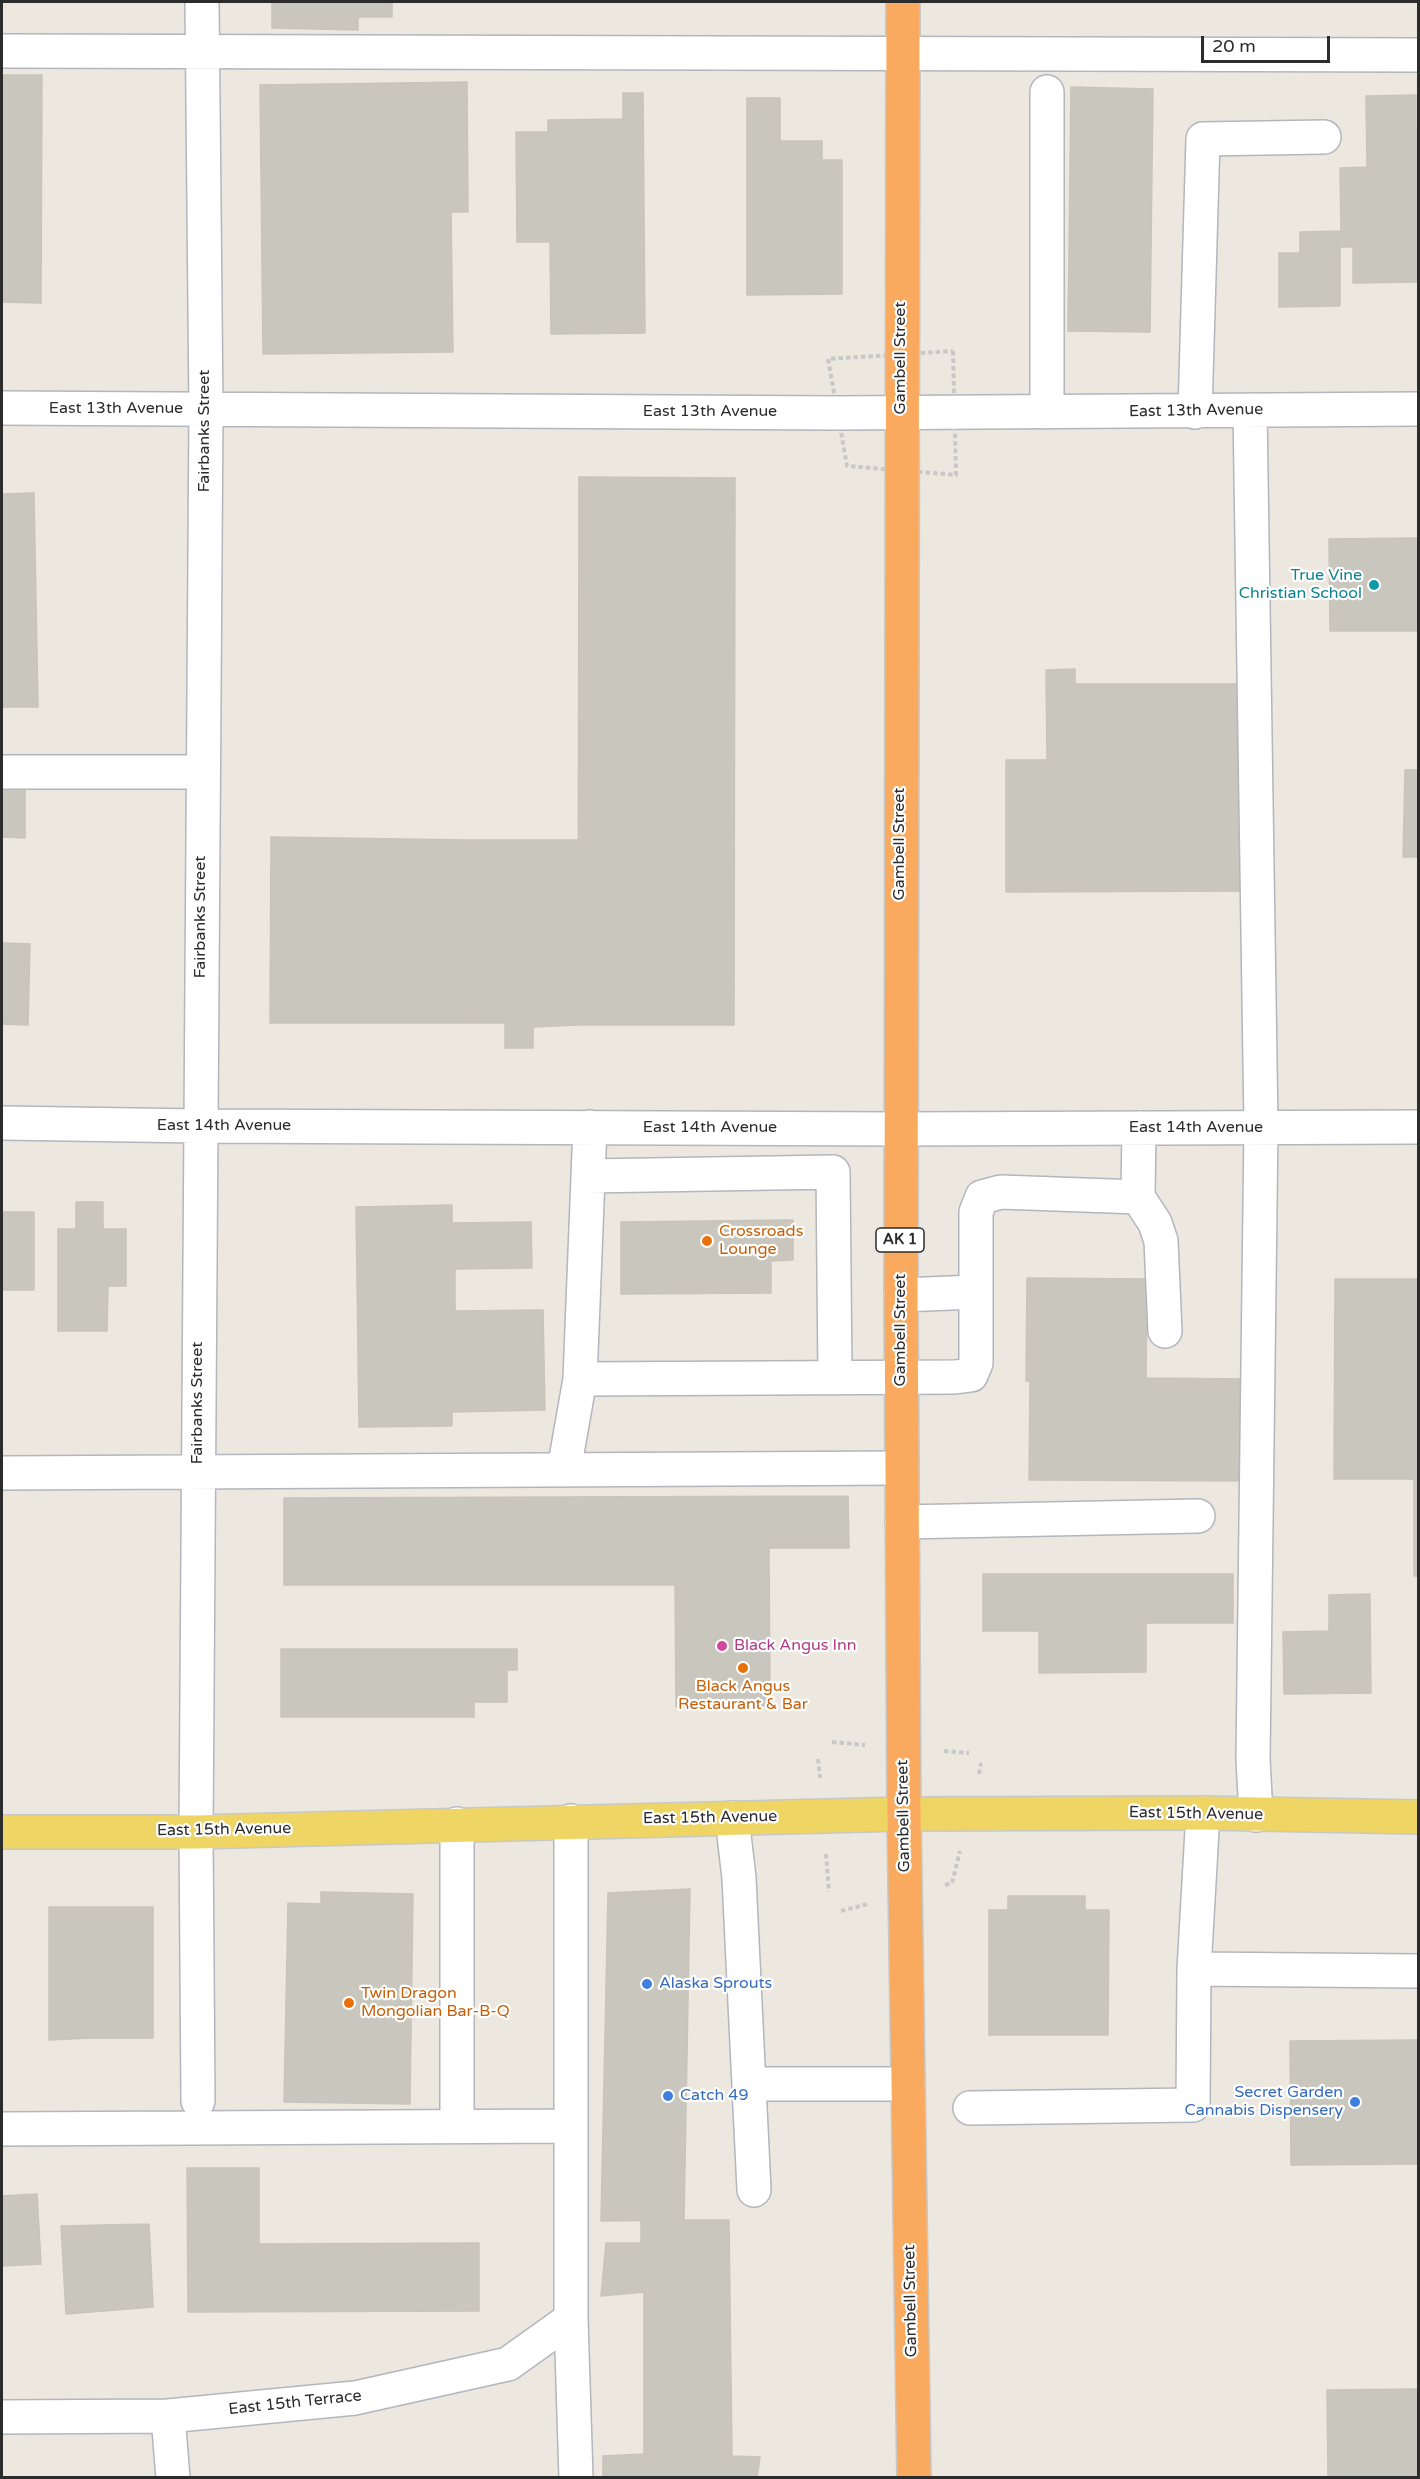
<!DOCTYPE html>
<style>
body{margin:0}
#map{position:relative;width:1420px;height:2479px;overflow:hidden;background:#ede8df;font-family:"Varela Round",sans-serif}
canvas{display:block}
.frame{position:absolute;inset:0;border:3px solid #2c2c2c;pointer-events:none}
.scale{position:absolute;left:1201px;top:36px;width:129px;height:27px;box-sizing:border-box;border:3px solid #2c2c2c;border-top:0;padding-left:8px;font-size:18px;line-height:21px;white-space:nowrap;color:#2c2c2c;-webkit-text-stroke:4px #fff;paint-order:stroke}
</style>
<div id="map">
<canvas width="1420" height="2479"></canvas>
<div class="frame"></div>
<div class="scale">20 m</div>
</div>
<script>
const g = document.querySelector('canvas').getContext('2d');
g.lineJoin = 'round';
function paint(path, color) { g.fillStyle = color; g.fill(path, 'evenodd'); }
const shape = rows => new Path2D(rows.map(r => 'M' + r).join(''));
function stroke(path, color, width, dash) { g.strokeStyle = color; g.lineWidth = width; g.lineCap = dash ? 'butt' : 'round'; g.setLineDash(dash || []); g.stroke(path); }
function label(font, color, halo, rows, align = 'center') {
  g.font = font + ' "Varela Round",sans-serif'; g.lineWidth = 4.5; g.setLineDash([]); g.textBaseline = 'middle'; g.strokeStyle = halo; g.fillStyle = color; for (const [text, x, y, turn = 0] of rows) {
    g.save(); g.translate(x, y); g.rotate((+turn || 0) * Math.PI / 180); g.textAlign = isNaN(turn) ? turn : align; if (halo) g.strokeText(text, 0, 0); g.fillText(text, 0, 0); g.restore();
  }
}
const building = shape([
 [272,2,392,2,392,17,358,17,358,30,272,28,272,2],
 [2,75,42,75,41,303,2,302,2,75],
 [467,82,468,212,451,212,453,352,263,354,260,85,467,82],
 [1071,87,1153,89,1150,332,1068,331,1071,87],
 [623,93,643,93,645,333,551,334,550,242,517,242,516,132,548,132,548,120,623,119,623,93],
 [1416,95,1416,129,1418,129,1418,282,1353,283,1353,247,1340,247,1340,306,1279,307,1279,253,1300,253,1300,232,1341,231,1340,168,1367,167,1366,96,1416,95],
 [747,98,780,98,780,141,822,141,822,160,842,160,842,294,747,295,747,98],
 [579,477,735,478,734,1025,578,1025,579,477],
 [34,493,38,707,2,707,2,494,34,493],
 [1418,538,1418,631,1330,631,1329,539,1418,538],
 [1075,669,1075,684,1246,684,1246,891,1006,892,1006,760,1047,760,1046,670,1075,669],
 [1405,770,1418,770,1418,857,1403,857,1405,770],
 [2,788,25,788,25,838,2,837,2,788],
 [271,837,469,840,469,1023,270,1023,271,837],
 [469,840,578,840,578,1025,533,1027,533,1048,505,1048,505,1023,469,1023,469,840],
 [2,943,30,944,28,1025,2,1024,2,943],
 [76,1202,103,1202,103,1229,126,1229,126,1286,108,1286,107,1331,58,1331,58,1229,76,1229,76,1202],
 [452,1205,452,1223,531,1222,532,1268,455,1269,455,1311,543,1310,545,1410,452,1412,452,1426,359,1427,356,1207,452,1205],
 [2,1212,34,1212,34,1290,2,1290,2,1212],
 [793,1220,793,1260,771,1261,771,1293,621,1294,621,1222,793,1220],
 [1027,1278,1147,1279,1146,1378,1248,1379,1248,1481,1029,1480,1030,1381,1026,1381,1027,1278],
 [1335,1279,1418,1279,1418,1576,1414,1576,1414,1479,1334,1479,1335,1279],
 [848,1496,849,1548,769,1548,770,1706,676,1707,675,1585,284,1585,284,1498,848,1496],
 [983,1574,1233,1574,1233,1623,1146,1623,1146,1672,1039,1673,1039,1631,983,1631,983,1574],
 [1370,1594,1371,1693,1284,1694,1283,1632,1329,1631,1329,1595,1370,1594],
 [281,1649,517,1649,517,1670,507,1670,507,1702,474,1702,474,1717,281,1717,281,1649],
 [690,1889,684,2220,601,2221,608,1893,690,1889],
 [321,1892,413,1894,410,2104,284,2102,288,1903,321,1904,321,1892],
 [1008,1896,1085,1896,1085,1910,1109,1910,1108,2035,989,2035,989,1910,1008,1910,1008,1896],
 [49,1907,153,1907,153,2038,89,2038,49,2040,49,1907],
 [1418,2040,1418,2164,1291,2165,1290,2041,1418,2040],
 [187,2168,259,2168,259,2244,479,2243,479,2311,188,2312,187,2168],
 [37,2194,41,2264,2,2266,2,2196,37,2194],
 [641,2220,729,2220,732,2456,644,2454,644,2292,601,2296,606,2243,641,2243,641,2220],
 [149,2224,153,2307,66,2314,61,2226,149,2224],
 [1418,2389,1418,2478,1328,2478,1327,2390,1418,2389],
 [644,2454,732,2456,760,2457,757,2478,603,2478,603,2456,644,2454]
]);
paint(building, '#c9c6be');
stroke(building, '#c9c4b9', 1.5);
const minor = shape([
 [2,51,1418,55],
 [1047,92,1047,412],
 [2,408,838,413,1418,409],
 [1250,410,1261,1127,1253,1759,1256,1815],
 [1195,412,1203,139,1324,137],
 [2,772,203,772],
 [2,1123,199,1126,900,1129,1418,1127],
 [590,1127,580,1379,955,1377,971,1375,976,1363,976,1212,982,1197,1001,1192,1138,1197,1139,1128],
 [589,1176,833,1172,835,1378],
 [1138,1197,1155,1223,1161,1241,1165,1331],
 [901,1295,976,1292],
 [564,1470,580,1379],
 [2,1473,902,1468],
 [902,1522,1198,1516],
 [1203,1813,1194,1969,1418,1971],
 [732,1818,739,1878,754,2190],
 [571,1821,571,2319,576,2478],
 [457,1824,457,2126],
 [749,2084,908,2084],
 [198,2101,196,1832,206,410,202,2],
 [970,2108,1193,2105,1194,1969],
 [2,2129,571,2126],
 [168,2416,173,2478],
 [2,2417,168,2416,355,2398,508,2364,571,2319]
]);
const major = shape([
 [2,1832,196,1832,904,1814,1203,1813,1418,1817]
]);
const highway = shape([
 [903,2,901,1295,904,1814,914,2478]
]);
stroke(minor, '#b3b5bf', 36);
stroke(major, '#c8c8c8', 36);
stroke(highway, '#c8c8c8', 36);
stroke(shape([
 [953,351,956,475,847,466,828,359,953,351],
 [832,1742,865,1745],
 [944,1751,969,1753],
 [818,1759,820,1778],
 [979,1774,981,1763],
 [826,1854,829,1892],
 [945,1885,952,1883,960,1851],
 [841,1911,868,1904]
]), '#c8c8c8', 4, [4.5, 3]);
stroke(minor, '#fff', 33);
stroke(major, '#eed564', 33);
stroke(highway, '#faaa5e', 33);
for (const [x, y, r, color] of [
 [1374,585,6,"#0f9aa8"],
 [707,1241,6,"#e8710a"],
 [722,1646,6,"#d1479c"],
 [743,1668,6,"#e8710a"],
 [647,1984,6,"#3f7fe0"],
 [349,2003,6,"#e8710a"],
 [668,2096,6,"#3f7fe0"],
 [1355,2102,6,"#3f7fe0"]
]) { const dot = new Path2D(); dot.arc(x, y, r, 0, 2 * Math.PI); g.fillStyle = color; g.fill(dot); stroke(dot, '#fff', 2); }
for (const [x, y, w] of [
 [900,1240,48]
]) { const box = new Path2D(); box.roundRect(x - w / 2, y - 12, w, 24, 4.5); g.fillStyle = '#fff'; g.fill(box); stroke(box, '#2c2c2c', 1.5); }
label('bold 15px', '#2c2c2c', null, [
 ["AK 1",900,1240]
]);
label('16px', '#2c2c2c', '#fff', [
 ["Gambell Street",901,358,-90],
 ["East 13th Avenue",116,409],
 ["East 13th Avenue",1196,411,-1],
 ["East 13th Avenue",710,412],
 ["Fairbanks Street",205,431,-90],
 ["Gambell Street",900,844,-90],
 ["Fairbanks Street",201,917,-90],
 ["East 14th Avenue",224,1126],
 ["East 14th Avenue",710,1128],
 ["East 14th Avenue",1196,1128],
 ["Gambell Street",901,1330,-90],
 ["Fairbanks Street",198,1403,-90],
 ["East 15th Avenue",1196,1814,1],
 ["Gambell Street",904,1816,-91],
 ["East 15th Avenue",710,1818,-1],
 ["East 15th Avenue",224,1830,-1],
 ["Gambell Street",911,2301,-91],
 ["East 15th Terrace",295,2403,-6]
]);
label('16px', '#0d838f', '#fff', [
 ["True Vine",1362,576],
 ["Christian School",1362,594]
], 'right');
label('16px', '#c56008', '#fff', [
 ["Crossroads",719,1232],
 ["Lounge",719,1250],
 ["Black Angus",743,1687,"center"],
 ["Restaurant & Bar",743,1705,"center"],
 ["Twin Dragon",361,1994],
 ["Mongolian Bar-B-Q",361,2012]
], 'left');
label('16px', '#b23c85', '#fff', [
 ["Black Angus Inn",734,1646]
], 'left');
label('16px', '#366cbe', '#fff', [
 ["Alaska Sprouts",659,1984],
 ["Secret Garden",1343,2093,"right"],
 ["Cannabis Dispensery",1343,2111,"right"],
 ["Catch 49",680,2096]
], 'left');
</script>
